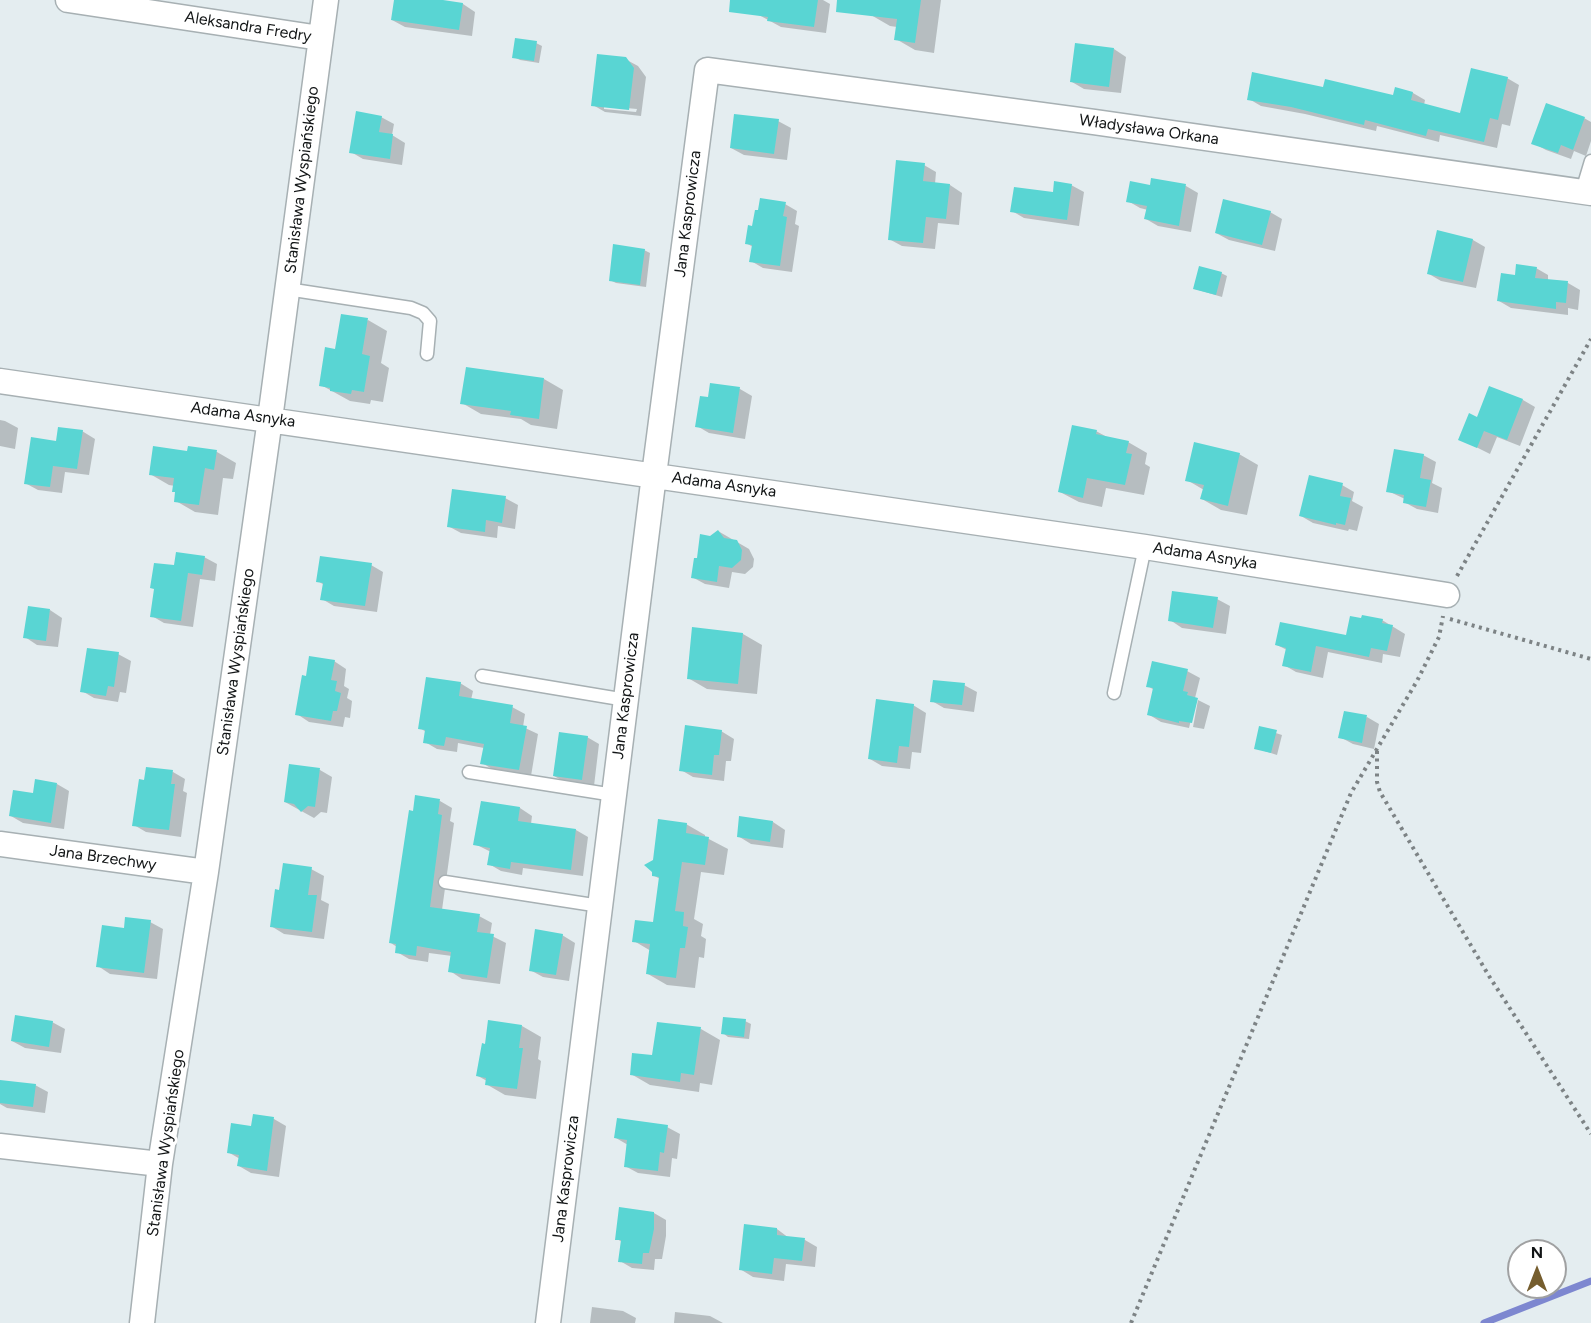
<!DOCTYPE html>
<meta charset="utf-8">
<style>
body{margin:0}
#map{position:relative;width:1591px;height:1323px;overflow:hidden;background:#e4edf0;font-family:Figtree,sans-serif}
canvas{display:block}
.north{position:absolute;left:1507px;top:1239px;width:60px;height:60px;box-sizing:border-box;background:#fff;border:2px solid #a0a1a2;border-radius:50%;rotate:0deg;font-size:16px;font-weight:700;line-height:24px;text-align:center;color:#121516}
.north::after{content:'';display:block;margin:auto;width:21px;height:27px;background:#755d2e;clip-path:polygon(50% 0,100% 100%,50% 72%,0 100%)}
</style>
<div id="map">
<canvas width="1591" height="1323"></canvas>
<div class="north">N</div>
</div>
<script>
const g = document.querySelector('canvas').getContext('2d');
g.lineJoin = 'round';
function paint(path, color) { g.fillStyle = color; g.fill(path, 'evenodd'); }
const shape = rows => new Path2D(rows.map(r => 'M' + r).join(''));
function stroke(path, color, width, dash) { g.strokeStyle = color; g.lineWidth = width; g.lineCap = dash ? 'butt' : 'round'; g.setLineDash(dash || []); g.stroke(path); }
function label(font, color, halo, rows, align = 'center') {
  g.font = font + ' Figtree,sans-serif'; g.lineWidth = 6; g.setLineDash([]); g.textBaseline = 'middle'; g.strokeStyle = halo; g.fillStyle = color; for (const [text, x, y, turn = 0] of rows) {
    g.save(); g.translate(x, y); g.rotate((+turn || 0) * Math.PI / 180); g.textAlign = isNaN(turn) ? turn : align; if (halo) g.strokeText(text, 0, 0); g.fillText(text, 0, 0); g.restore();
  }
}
paint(shape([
 [395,0,433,0,463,4,475,12,472,36,405,27,392,20],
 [761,0,823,0,830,4,826,33,781,27,759,15],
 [873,0,941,0,934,53,915,50,896,39,897,27,890,26,871,15],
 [536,43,542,46,539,63,520,60,514,57],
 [1114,49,1126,57,1121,93,1084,89,1072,82],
 [625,59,638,66,646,77,641,116,605,112,593,105],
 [604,106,637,109,636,112,604,109],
 [1507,78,1519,85,1510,126,1502,124,1497,148,1440,135,1439,142,1377,126,1376,131,1305,114,1261,106,1249,99,1325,88,1394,97,1396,89,1413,93,1425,100,1424,105,1461,115],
 [381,117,394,124,392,135,405,143,402,165,363,159,351,152],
 [1584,118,1591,122,1591,141,1586,156,1574,151,1571,159,1546,150,1533,143],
 [778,121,791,128,787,160,744,155,731,148],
 [924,165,936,172,935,184,950,185,962,193,959,225,938,223,935,249,902,246,889,239],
 [1153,180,1186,186,1198,193,1191,232,1158,226,1146,219,1148,210,1140,208,1128,201,1151,186],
 [1071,185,1084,192,1079,226,1024,218,1012,211],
 [785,204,797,211,795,224,799,226,792,272,763,268,751,261,753,247,746,243,754,228],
 [1270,212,1282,219,1275,251,1229,240,1216,233],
 [1438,232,1473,240,1485,247,1476,288,1441,281,1429,274],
 [644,250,650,253,646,287,616,283,610,280],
 [1536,268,1548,275,1548,281,1568,283,1580,290,1578,310,1568,308,1568,315,1511,308,1499,301,1516,277],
 [1221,273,1227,276,1222,297,1195,289],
 [368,320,387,331,381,363,389,368,383,402,371,400,370,404,350,401,321,385,336,350],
 [544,379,563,390,557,429,531,425,521,419,481,414,462,403],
 [711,384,740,389,752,396,745,439,709,433,697,426,709,399],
 [1490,388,1523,400,1535,407,1520,446,1497,437,1490,454,1460,439,1478,419],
 [0,420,5,421,18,428,15,449,0,446],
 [82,431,95,439,89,475,65,472,62,493,38,490,25,483,57,443],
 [1096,431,1107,437,1128,442,1147,453,1145,464,1150,467,1144,495,1106,488,1102,507,1079,502,1060,492],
 [217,452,236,463,233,479,223,478,218,515,195,512,176,501,175,486,169,485,150,474,188,453],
 [1239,454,1258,465,1247,515,1221,510,1202,499,1204,490,1187,480],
 [1423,455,1436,462,1432,483,1442,488,1438,513,1417,509,1404,502,1405,499,1388,491],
 [1342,485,1354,492,1352,501,1363,507,1357,531,1349,529,1348,531,1313,523,1301,516],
 [505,498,518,505,515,529,498,526,497,538,461,533,448,526],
 [718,531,749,549,754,559,753,567,745,574,732,572,729,588,705,584,692,577,699,560],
 [204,557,217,564,215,581,200,579,193,627,164,623,152,616,175,567],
 [371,565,383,572,377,612,334,606,322,599,324,585,318,581],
 [1217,599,1230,606,1226,634,1182,628,1170,620],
 [50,610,62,618,58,647,37,645,25,637],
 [1382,620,1405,634,1400,657,1383,654,1382,663,1328,652,1323,678,1296,672,1284,665,1287,650,1277,645,1347,637],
 [693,629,743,634,762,645,757,694,707,689,688,678],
 [118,654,131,661,126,693,120,692,118,702,94,698,82,691],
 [334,661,346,669,344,686,349,689,347,698,352,701,350,718,345,717,343,727,309,722,297,714],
 [1187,671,1200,678,1195,698,1198,699,1196,699,1189,728,1161,722,1148,714,1154,690,1148,686],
 [460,683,473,691,471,700,512,707,525,714,523,727,538,734,531,776,494,770,482,763,484,748,458,743,457,752,437,749,425,742,426,732,420,728],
 [964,685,977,692,974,712,944,708,932,701],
 [1198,700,1210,706,1204,729,1193,727],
 [913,705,926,713,921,753,912,752,910,769,882,766,870,759],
 [1367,717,1379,724,1374,749,1353,744,1340,737],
 [1260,728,1282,735,1277,755,1255,748],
 [721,731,734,739,731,761,726,761,724,781,693,777,681,770],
 [587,737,599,744,594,786,567,783,554,776],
 [291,766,320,770,332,777,327,813,321,812,314,818,285,802],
 [173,772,185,779,183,791,187,793,181,837,146,832,134,825,145,782],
 [57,784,69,791,64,829,23,823,11,816,34,795],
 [440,801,452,808,450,821,454,823,442,910,479,916,492,923,490,935,506,943,500,984,462,979,450,971,452,956,429,953,428,962,409,959,397,952,397,947,391,943,414,813],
 [482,802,520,808,532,816,531,824,576,830,588,837,583,876,523,868,522,875,501,871,489,864,491,852,475,844],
 [741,818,773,822,785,830,783,848,751,844,738,836],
 [686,824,705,835,705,837,728,849,724,875,701,872,694,919,703,924,701,936,706,939,704,958,699,957,695,988,667,985,648,974,651,951,634,941,654,924,660,879,653,875,655,861],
 [311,869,324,876,321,900,329,904,324,939,284,934,271,926,280,892],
 [150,922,163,929,157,979,110,974,98,966,125,930],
 [562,935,575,943,569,981,543,977,530,970],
 [745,1021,751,1024,749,1039,728,1037,723,1033],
 [52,1022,65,1029,61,1053,25,1048,12,1041],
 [522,1026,541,1037,538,1059,541,1061,536,1099,505,1095,486,1084,487,1081,478,1076,487,1045],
 [701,1029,720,1040,712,1085,700,1083,699,1092,650,1085,631,1074,653,1057],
 [0,1081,35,1085,48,1092,45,1113,7,1108,0,1104],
 [254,1116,274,1119,286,1126,279,1177,251,1173,239,1166,240,1159,228,1152,252,1128],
 [667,1127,680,1134,677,1159,672,1158,670,1177,638,1173,625,1166,628,1145,616,1138],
 [654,1213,666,1220,666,1236,662,1259,655,1259,654,1270,632,1268,620,1261,622,1242,617,1239],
 [777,1229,789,1238,805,1240,817,1247,815,1267,786,1264,784,1281,753,1277,740,1269],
 [592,1307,623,1311,636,1318,635,1323,590,1323],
 [675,1312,710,1316,723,1323,674,1323]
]), '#0003');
stroke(shape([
 [1484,1323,1591,1281]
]), '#7d87d0', 7);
paint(shape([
 [394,0,443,0,463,3,459,30,391,20],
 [730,0,818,0,814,27,767,21,768,17,729,12],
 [837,0,921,0,915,43,894,40,897,19,836,12],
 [515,38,537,41,534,61,512,58],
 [1075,43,1114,48,1109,87,1070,82],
 [597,54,626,57,634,68,629,110,591,106],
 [1471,68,1508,77,1498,120,1490,118,1484,142,1428,129,1426,136,1365,120,1364,125,1291,107,1247,100,1252,72,1323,87,1325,79,1393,95,1395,87,1413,92,1411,100,1460,113],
 [1546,103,1585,117,1573,150,1561,145,1558,153,1531,144],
 [356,111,382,116,379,132,393,134,390,159,349,153],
 [734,114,779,119,774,154,730,148],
 [896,160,925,163,923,181,950,184,946,219,926,217,923,243,888,240],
 [1151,178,1186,184,1179,226,1144,219,1147,206,1126,202,1130,181,1150,185],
 [1054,181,1072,184,1067,220,1010,212,1014,187,1053,192],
 [760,198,786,202,783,216,787,217,780,266,749,262,752,245,745,244,748,225,752,226,755,210,758,210],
 [1223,199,1271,211,1262,245,1215,233],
 [1437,230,1473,239,1463,282,1427,274],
 [613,244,645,249,640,285,609,281],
 [1516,264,1537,267,1535,278,1568,281,1566,303,1556,302,1556,309,1497,301,1501,273,1515,275],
 [1199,266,1222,272,1216,295,1193,289],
 [341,314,368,318,362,354,370,356,364,392,352,390,351,394,330,391,330,388,319,386,325,347,335,349],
 [466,367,544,378,539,419,510,415,511,411,460,404],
 [710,383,740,387,733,433,695,427,700,396,708,397],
 [1489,386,1523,399,1507,440,1484,431,1477,448,1458,440,1469,413,1477,417],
 [1072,425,1097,430,1096,434,1129,441,1126,453,1132,454,1125,485,1087,478,1083,498,1058,492],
 [58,427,83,430,77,469,53,466,50,487,24,484,31,437,56,441],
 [1194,442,1240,453,1228,506,1200,499,1204,485,1185,481],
 [153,446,187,451,188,446,217,450,214,470,205,468,199,505,174,502,175,492,172,492,174,478,149,475],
 [1394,449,1424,454,1420,478,1431,480,1426,507,1403,503,1404,495,1386,492],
 [1309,475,1343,483,1340,496,1351,498,1345,525,1336,523,1336,525,1299,516],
 [452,489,506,496,502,523,486,520,485,532,447,527],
 [718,530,724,538,737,540,742,550,741,560,732,568,719,566,717,582,691,578,694,558,697,558,700,534,710,536],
 [176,552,205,556,202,575,188,573,181,621,150,617,154,589,150,588,154,563,174,565],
 [320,556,372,563,365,606,320,600,323,583,316,582],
 [1172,591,1218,597,1213,628,1168,621],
 [28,606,50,609,46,641,23,638],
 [1362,615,1383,619,1382,623,1393,625,1387,651,1371,648,1369,657,1316,646,1311,672,1282,666,1286,648,1275,645,1280,622,1346,635,1350,616,1361,618],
 [692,627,743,633,738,684,687,679],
 [87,648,119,652,114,687,108,686,106,696,80,692],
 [309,656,335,660,331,680,337,681,335,691,341,693,337,711,333,711,331,721,295,715,302,675,306,676],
 [1152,661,1188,669,1183,691,1188,692,1187,695,1198,698,1192,723,1179,721,1179,723,1147,715,1153,688,1146,687],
 [426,677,461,682,459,696,513,705,510,723,527,726,519,770,480,764,484,744,446,737,444,746,423,743,425,730,418,729],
 [933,680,965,683,962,705,930,702],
 [876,699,914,704,909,747,899,746,897,763,868,759],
 [1344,711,1367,715,1362,743,1338,738],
 [685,725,722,730,719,755,714,755,712,775,679,771],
 [1259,726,1277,730,1271,753,1254,749],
 [559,732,588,736,582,780,553,776],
 [289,764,320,768,315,807,308,806,301,812,294,804,284,802],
 [146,767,173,770,171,784,175,784,169,830,132,826,139,779,144,780],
 [35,779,57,783,51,823,9,816,13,790,33,793],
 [415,795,440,799,438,814,442,815,430,907,480,914,477,932,494,934,487,978,448,972,451,952,417,946,416,956,395,953,396,944,389,943,409,810,413,811],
 [481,801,520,807,518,821,576,829,571,870,511,862,510,869,487,865,490,848,473,845],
 [739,816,773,821,770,842,737,837],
 [658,819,687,823,686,833,709,837,705,865,682,862,675,911,684,912,683,926,688,927,685,948,680,948,676,978,646,974,650,944,632,942,635,920,653,922,659,877,652,876,652,872,644,865,653,860],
 [283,863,312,867,308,895,317,895,312,932,270,927,275,889,279,890],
 [125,917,151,920,144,973,96,967,102,925,124,928],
 [535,929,563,934,556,975,529,971],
 [15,1015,53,1021,49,1047,11,1041],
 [723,1017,746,1019,744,1037,721,1034],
 [488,1020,522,1025,519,1048,523,1048,517,1089,485,1085,486,1078,476,1076,482,1043,485,1044],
 [657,1022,701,1027,694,1075,681,1073,680,1082,630,1075,632,1053,652,1055],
 [0,1080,36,1084,33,1107,0,1103],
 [253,1114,274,1117,267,1171,237,1166,239,1155,227,1153,231,1123,251,1126],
 [617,1118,668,1125,664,1153,660,1152,658,1171,624,1167,627,1140,614,1138],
 [619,1207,654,1212,654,1229,649,1253,643,1253,642,1264,618,1262,621,1240,615,1240],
 [744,1224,777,1228,777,1235,805,1238,802,1261,774,1258,772,1274,739,1270]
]), '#59d5d3');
const lane = shape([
 [1582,191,1591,161],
 [287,289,411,308,423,313,430,321,427,354],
 [482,676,626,700],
 [1114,693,1145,547],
 [469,772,614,795],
 [445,882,600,906]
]);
const street = shape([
 [68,0,320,38],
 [0,381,1145,547,1447,595],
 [0,844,206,872],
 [0,1146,160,1164],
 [142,1323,160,1164,206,872,270,419,326,0],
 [548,1323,654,475,707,70,1094,122,1591,193]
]);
stroke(lane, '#a7b0b3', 15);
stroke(street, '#a7b0b3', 27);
stroke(shape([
 [1457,576,1591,339],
 [1450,619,1591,659],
 [1377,751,1377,782,1380,792,1489,976,1591,1134],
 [1131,1323,1351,793,1417,681,1439,637,1443,616]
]), '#7d8385', 4, [3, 4.5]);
stroke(lane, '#fff', 12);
stroke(street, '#fff', 24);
label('16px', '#121516', '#fff', [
 ["Aleksandra Fredry",248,27,9],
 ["Władysława Orkana",1149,130,8],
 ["Stanisława Wyspiańskiego",302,180,-83],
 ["Jana Kasprowicza",688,214,-83],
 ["Adama Asnyka",243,415,8],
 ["Adama Asnyka",724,485,8],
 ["Adama Asnyka",1205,556,9],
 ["Stanisława Wyspiańskiego",236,662,-82],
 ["Jana Kasprowicza",626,696,-83],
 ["Jana Brzechwy",103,858,8],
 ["Stanisława Wyspiańskiego",166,1143,-82],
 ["Jana Kasprowicza",566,1179,-83]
]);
</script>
